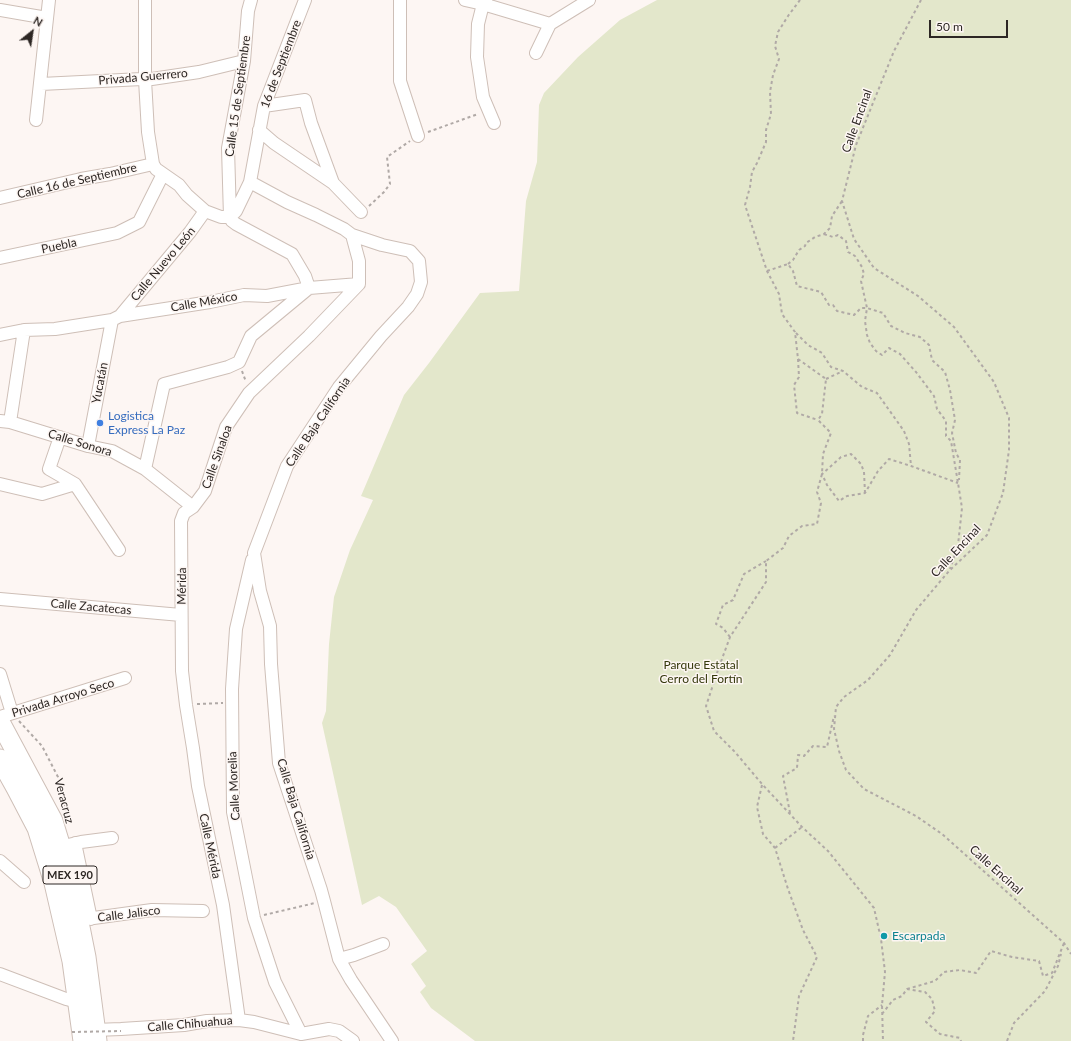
<!DOCTYPE html>
<meta charset="utf-8">
<style>
body{margin:0}
#map{position:relative;width:1071px;height:1041px;overflow:hidden;background:#fdf6f3;font-family:Lato,sans-serif}
canvas{display:block}
.north{position:absolute;left:12px;top:12px;width:40px;height:40px;-webkit-text-stroke:3px #fdf6f3;paint-order:stroke;rotate:30deg;font-size:11px;font-weight:700;line-height:16px;text-align:center;color:#2d2724}
.north::after{content:'';display:block;margin:auto;width:14px;height:18px;background:#2d2724;clip-path:polygon(50% 0,100% 100%,50% 72%,0 100%)}
.scale{position:absolute;left:929px;top:20px;width:79px;height:18px;box-sizing:border-box;border:2px solid #2d2724;border-top:0;padding-left:5px;font-size:12px;line-height:14px;white-space:nowrap;color:#2d2724;-webkit-text-stroke:3px #fdf6f3;paint-order:stroke}
</style>
<div id="map">
<canvas width="1071" height="1041"></canvas>
<div class="north">N</div>
<div class="scale">50 m</div>
</div>
<script>
const g = document.querySelector('canvas').getContext('2d');
g.lineJoin = 'round';
function paint(path, color) { g.fillStyle = color; g.fill(path, 'evenodd'); }
const shape = rows => new Path2D(rows.map(r => 'M' + r).join(''));
function stroke(path, color, width, dash) { g.strokeStyle = color; g.lineWidth = width; g.lineCap = dash ? 'butt' : 'round'; g.setLineDash(dash || []); g.stroke(path); }
function label(font, color, halo, rows, align = 'center') {
  g.font = font + ' Lato,sans-serif'; g.lineWidth = 3; g.setLineDash([]); g.textBaseline = 'middle'; g.strokeStyle = halo; g.fillStyle = color; for (const [text, x, y, turn = 0] of rows) {
    g.save(); g.translate(x, y); g.rotate((+turn || 0) * Math.PI / 180); g.textAlign = isNaN(turn) ? turn : align; if (halo) g.strokeText(text, 0, 0); g.fillText(text, 0, 0); g.restore();
  }
}
paint(shape([
 [657,0,1071,0,1071,1041,475,1041,431,1008,420,992,426,986,411,964,427,951,396,907,379,896,362,905,322,723,326,711,329,644,334,597,350,550,373,500,361,496,404,395,429,363,480,293,519,291,526,201,537,162,539,105,544,93,578,57,620,20]
]), '#e3e7cb');
const minor = shape([
 [145,0,145,80,148,132,153,164,156,169,179,185,187,195,205,211,221,217,230,217,236,211,250,182,264,106,305,0],
 [400,0,400,81,418,136],
 [465,0,483,4,550,24],
 [486,0,483,4,478,24,477,57,483,97,494,123],
 [0,10,47,18],
 [536,53,550,24,589,0],
 [41,84,142,79,145,80,199,72,244,61],
 [264,106,305,100,311,123,333,183],
 [36,120,49,0],
 [259,130,274,143,333,183,361,212],
 [250,182,287,202,316,215,344,229,352,235,382,245,410,251,419,261,421,282,417,294,408,307,381,336,339,387,287,466,254,553,260,591,270,626,271,664,279,763,321,890,324,901,339,959,351,980,392,1041],
 [0,198,81,179,110,174,153,164],
 [0,258,117,233,139,222,163,174],
 [120,316,190,232,205,211],
 [0,335,24,330,55,329,112,320,120,316,210,302,244,295,267,296,309,288,359,284,359,261,352,235],
 [0,421,10,422,88,446,112,451,145,469,193,507],
 [10,422,24,330],
 [60,437,49,469,75,484,119,550],
 [88,446,112,320],
 [145,469,164,384,228,367,239,362,251,336,309,288,305,276,292,254,236,224,232,221,230,217,228,148,244,61,248,11,251,0],
 [0,484,42,494,75,484],
 [252,560,236,629,232,689,233,812,254,918,275,982,301,1034],
 [0,599,181,615],
 [0,674,12,713],
 [0,717,125,678],
 [75,843,91,919],
 [68,845,81,842,112,838],
 [0,861,24,882],
 [79,920,152,910,203,911],
 [339,959,354,955,383,944],
 [0,974,66,999,78,1002],
 [239,1020,223,905,198,786,193,748,186,705,182,671,181,521,184,513,193,507,205,491,226,427,249,393,309,336,359,284],
 [95,1030,121,1029,184,1025,207,1021,239,1020,254,1022,301,1034,329,1029,339,1031,353,1041]
]);
const primary = shape([
 [0,722,53,821,70,877,86,957,97,1041],
 [0,759,16,788,37,828,54,883,72,961,83,1041]
]);
stroke(minor, '#cebfb7', 14);
stroke(primary, '#cebfb7', 21);
stroke(shape([
 [800,0,788,16,778,32,775,46,779,59,773,75,770,92,771,114,766,130,766,142,757,163,752,172,750,187,745,205,767,271,779,294,782,314,795,332,798,359,826,379,822,414,818,420,831,433,823,454,822,474,817,492,821,503,817,524,802,526,789,536,783,548,766,561,766,582,730,637,719,667,706,706,714,731,735,752,762,784,802,827,828,851,874,908,881,939,885,972,882,1005,883,1041],
 [921,0,894,51,856,145,842,201,854,239,874,268,918,296,954,327,994,382,1009,418,1009,450,1003,493,987,535,949,571,916,610,890,655,868,680,844,697,836,707,834,729,839,751,846,770,864,789,916,816,942,834,1064,943,1071,954],
 [428,132,478,114],
 [369,206,384,192,390,184,387,157,410,141],
 [824,234,833,237,838,235,846,241,848,252,855,256,862,267,864,274,861,281,867,308,865,321,867,335,870,343,876,351,882,355,889,348,900,354,916,372,934,396,937,409,946,421,946,436,951,441,958,483,962,508,958,545,950,569],
 [788,264,793,260,799,250,805,246,806,243,815,237,824,234,830,228,832,216,842,201],
 [767,271,788,264,793,271,797,286,821,292,829,305,833,305,837,311,854,315,861,308,867,308,883,313,891,326,905,333,920,337,929,345,932,360,945,372,950,390,955,420,952,433,956,453,960,460,959,480],
 [796,333,808,345,822,353,831,367,843,371,862,387,877,393,904,431,909,444,911,466],
 [798,359,799,377,794,385,797,413,818,420],
 [242,371,246,382],
 [826,379,843,371],
 [865,493,864,472,861,464,851,454,841,457,822,474,827,485,839,501,847,496,865,493,878,471,889,459,911,466,958,483],
 [730,637,723,628,716,624,723,605,733,600,744,574,766,561],
 [197,704,223,703],
 [19,721,42,746,58,777,68,817],
 [762,785,757,807,763,834,775,848,788,889,803,930,817,957,799,996,793,1041],
 [790,813,783,776,797,768,798,755,804,756,813,746,827,747,834,716],
 [775,848,802,827],
 [264,915,315,903],
 [907,989,935,981,944,972,960,970,976,973,991,951,1012,957,1039,961,1043,976,1052,973,1064,943],
 [882,1014,893,1000,902,996,907,989,925,992,932,999,935,1011,926,1022,940,1034,960,1038,961,1041],
 [863,1041,863,1035,868,1016,882,1005],
 [1007,1041,1014,1023,1045,991,1058,966,1061,954]
]), '#b0a9a6', 2, [3, 3]);
stroke(minor, '#fff', 12);
stroke(primary, '#fff', 19);
stroke(shape([
 [72,1032,121,1031]
]), '#b0a9a6', 2, [3, 3]);
for (const [x, y, r, color] of [
 [100,423,4,"#3f7fe0"],
 [884,936,4,"#0f9aa8"]
]) { const dot = new Path2D(); dot.arc(x, y, r, 0, 2 * Math.PI); g.fillStyle = color; g.fill(dot); stroke(dot, '#fdf6f3', 1.5); }
for (const [x, y, w] of [
 [70,875,54]
]) { const box = new Path2D(); box.roundRect(x - w / 2, y - 9, w, 18, 3); g.fillStyle = '#fdf6f3'; g.fill(box); stroke(box, '#2d2724', 1); }
label('bold 11px', '#2d2724', null, [
 ["MEX 190",70,875]
]);
label('12px', '#2d2724', '#fdf6f3', [
 ["16 de Septiembre",281,64,-69],
 ["Privada Guerrero",143,77,-5],
 ["Calle 15 de Septiembre",238,96,-82],
 ["Calle Encinal",857,121,-70],
 ["Calle 16 de Septiembre",77,181,-13],
 ["Puebla",59,246,-12],
 ["Calle Nuevo León",163,264,-50],
 ["Calle México",204,302,-10],
 ["Yucatán",100,383,-79],
 ["Calle Baja California",318,422,-56],
 ["Calle Sonora",80,443,17],
 ["Calle Sinaloa",217,457,-70],
 ["Calle Encinal",956,551,-47],
 ["Mérida",182,586,-89],
 ["Calle Zacatecas",91,607,5],
 ["Privada Arroyo Seco",63,698,-17],
 ["Calle Morelia",234,786,-93],
 ["Veracruz",64,801,75],
 ["Calle Baja California",296,809,73],
 ["Calle Mérida",210,846,78],
 ["Calle Encinal",996,870,42],
 ["Calle Jalisco",129,914,-7],
 ["Calle Chihuahua",190,1024,-5]
]);
label('12px', '#366cbe', '#fdf6f3', [
 ["Logistica",108,416],
 ["Express La Paz",108,430]
], 'left');
label('12px', '#35390c', '#fdf6f3', [
 ["Parque Estatal",701,665],
 ["Cerro del Fortín",701,679]
]);
label('12px', '#0d838f', '#fdf6f3', [
 ["Escarpada",892,936]
], 'left');
</script>
